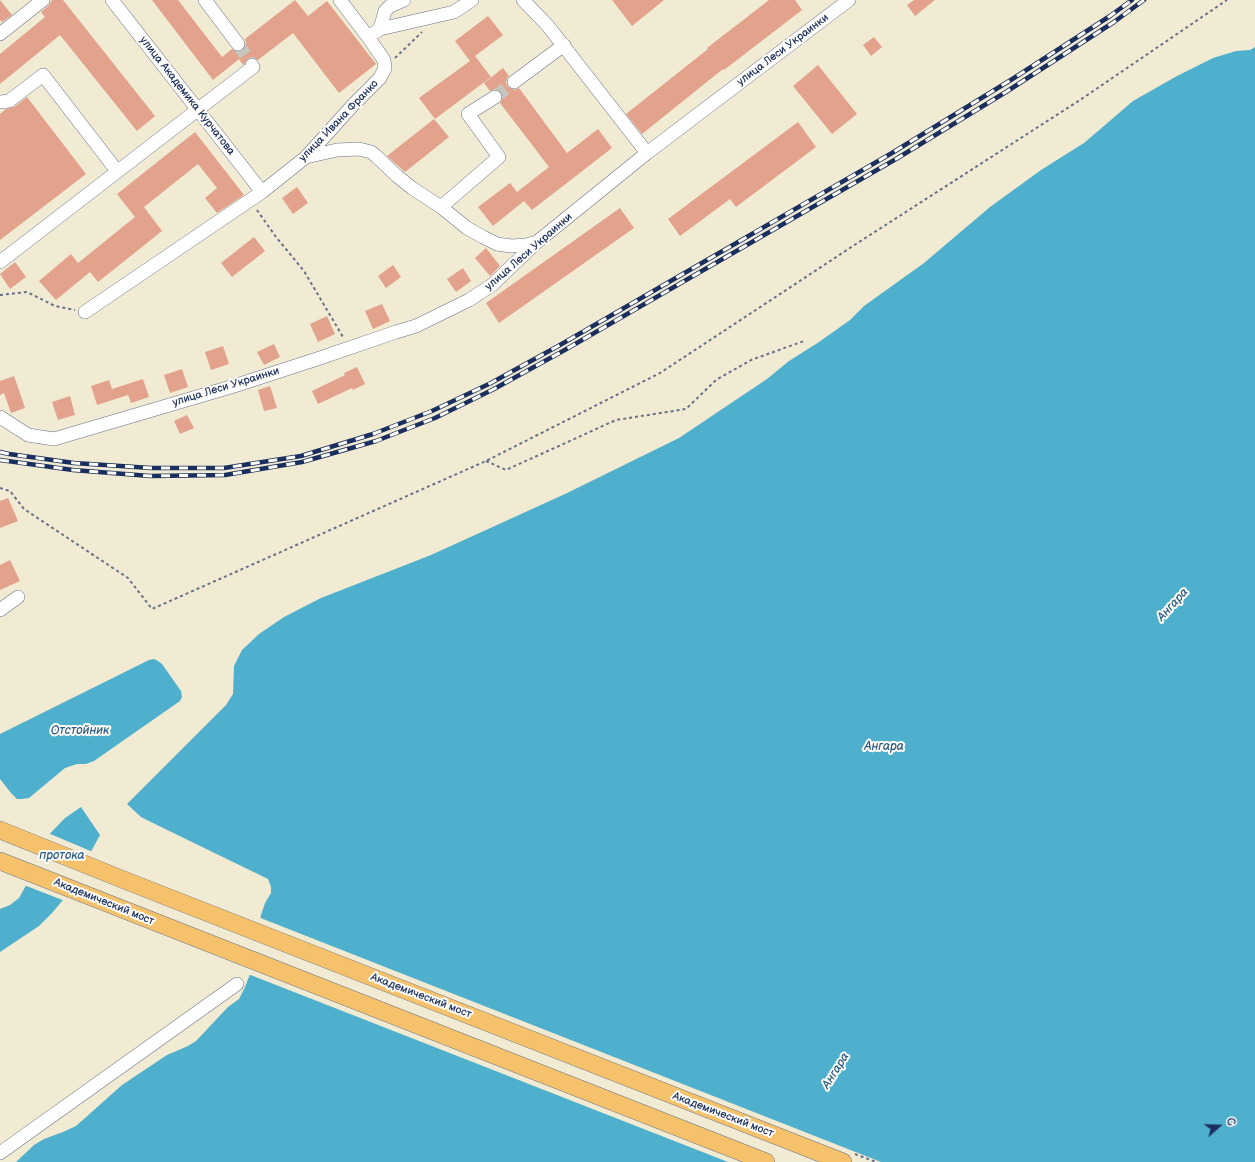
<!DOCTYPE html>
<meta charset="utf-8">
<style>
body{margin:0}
#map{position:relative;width:1255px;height:1162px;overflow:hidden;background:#f1ebd4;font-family:"Balsamiq Sans",sans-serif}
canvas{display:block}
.north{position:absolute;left:1199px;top:1106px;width:40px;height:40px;-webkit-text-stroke:3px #fdfcf7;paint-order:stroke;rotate:70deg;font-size:11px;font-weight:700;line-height:16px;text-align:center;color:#1b2f5e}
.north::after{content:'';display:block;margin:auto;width:14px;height:18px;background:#1b2f5e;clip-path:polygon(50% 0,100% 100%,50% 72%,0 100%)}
</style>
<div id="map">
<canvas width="1255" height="1162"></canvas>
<div class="north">С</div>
</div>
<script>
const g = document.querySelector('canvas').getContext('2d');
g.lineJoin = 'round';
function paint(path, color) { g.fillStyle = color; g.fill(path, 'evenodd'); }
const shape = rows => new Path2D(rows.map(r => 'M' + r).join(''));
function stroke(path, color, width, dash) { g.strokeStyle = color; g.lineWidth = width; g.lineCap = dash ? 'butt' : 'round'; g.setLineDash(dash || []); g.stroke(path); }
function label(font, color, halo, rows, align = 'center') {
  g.font = font + ' "Balsamiq Sans",sans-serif'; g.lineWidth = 4; g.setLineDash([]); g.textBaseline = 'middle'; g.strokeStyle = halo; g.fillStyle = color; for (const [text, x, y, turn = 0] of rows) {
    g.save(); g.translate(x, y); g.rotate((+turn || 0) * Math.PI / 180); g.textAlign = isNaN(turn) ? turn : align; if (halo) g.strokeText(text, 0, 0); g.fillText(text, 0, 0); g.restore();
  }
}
paint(shape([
 [1255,47,1255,1162,16,1162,34,1145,44,1139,63,1132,76,1126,122,1085,167,1055,188,1046,196,1041,228,1007,239,999,245,987,250,974,261,915,265,903,271,893,271,887,268,879,157,825,141,817,127,804,226,705,233,694,234,666,242,650,259,634,284,617,321,598,431,555,565,494,679,438,767,379,789,361,819,342,850,320,864,306,924,263,990,207,1041,170,1084,143,1133,101,1177,76,1213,58,1236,51,1250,50],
 [154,659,158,661,162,664,181,691,182,697,180,701,94,761,86,764,77,764,65,768,29,798,22,799,17,799,11,793,0,779,0,734,149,660],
 [81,807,100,835,81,870,68,894,52,913,39,926,0,952,0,909,10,905,19,898,29,880,40,844,65,818]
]), '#4eb0cd');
paint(shape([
 [48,833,93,852,70,895,65,901,24,885,27,879,39,844],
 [258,917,881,1162,728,1162,248,974]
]), '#f1ebd4');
paint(shape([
 [0,0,12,15,2,22,0,20],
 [52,0,63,0,155,116,137,131,60,35,0,84,0,54,45,17,41,12,48,6],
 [152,0,178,0,222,57,232,49,239,52,243,50,246,43,245,39,295,0,308,16,327,1,376,64,339,93,293,33,258,60,253,57,249,58,243,65,239,59,213,80],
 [612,0,664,0,632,26],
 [769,0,795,0,802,10,724,70,723,69,642,134,626,114,708,49,707,48],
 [914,0,935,0,915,16,907,5],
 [488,16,503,35,471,59,475,56,491,77,435,119,419,98,470,61,455,41],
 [874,37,882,47,871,56,863,45],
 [818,65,857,114,832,134,793,86],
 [503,68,509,76,507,78,506,83,508,87,515,90,519,88,567,153,598,129,612,148,532,210,524,201,493,226,478,207,510,183,517,192,549,167,500,103,503,97,502,92,495,89,490,91,484,83],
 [27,97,86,174,0,240,0,114,6,109,14,107],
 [434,119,449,137,405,172,387,156],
 [798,122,816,147,736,207,730,199,680,236,668,219],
 [195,132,244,195,217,213,205,198,217,188,198,164,144,207,162,231,98,282,90,272,56,300,39,281,71,254,78,263,135,217,117,194],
 [297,187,308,203,293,214,282,198],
 [620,208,634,228,499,323,486,303],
 [254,237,265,251,232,277,221,263],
 [486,248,500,266,490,276,475,258],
 [15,262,26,277,10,289,0,274],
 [393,265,401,277,386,288,378,276],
 [463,268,471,281,456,292,447,279],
 [382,304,390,321,373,329,365,311],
 [327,316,335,334,318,342,310,324],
 [274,344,280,357,264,365,257,352],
 [223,346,229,364,211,370,205,352],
 [357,367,365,384,353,390,352,388,318,404,312,391,345,375,344,373],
 [182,369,188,387,170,393,164,375],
 [14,376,25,408,11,413,4,393,0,395,0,381],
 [143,379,149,397,131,403,128,395,97,405,91,386,109,380,112,389],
 [270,386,277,408,264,411,258,390],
 [70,396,75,415,58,420,52,402],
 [187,415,194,428,180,434,174,421],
 [8,498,18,521,0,528,0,501],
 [10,560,20,581,0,590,0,565]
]), '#e2a28b');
stroke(shape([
 [238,44,252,65],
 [495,97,514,82]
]), '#c6c5bc', 13, [13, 6]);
const minor = shape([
 [112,0,262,192],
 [205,0,238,44],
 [523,0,548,26,647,153],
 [380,29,385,11,390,6,404,0],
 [0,34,43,0],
 [368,37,380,29,454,12,472,0],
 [514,82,564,45],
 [0,102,9,101,43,75,117,171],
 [306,157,337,150,359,149,371,152,376,156,397,176,412,188,441,207,467,228,483,237,497,244,511,246,526,245,537,242],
 [441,207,499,157,468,114,495,97],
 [0,262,253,67,252,65],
 [85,312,262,192,306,157,353,105,380,78,385,68,384,60,368,37,340,0],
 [0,417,28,435,54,439,234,386,320,358,396,332,416,326,469,300,492,285,537,242,647,153,849,0],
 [0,610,18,597],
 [0,1153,237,984]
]);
const major = shape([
 [0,830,124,880,843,1162],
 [0,861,766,1162]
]);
stroke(minor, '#667187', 14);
stroke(major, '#667187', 18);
stroke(shape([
 [395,58,422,32],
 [257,210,276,237,304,271,343,337],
 [0,295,27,292,55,306,75,310],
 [486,461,506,470,616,420,686,409,716,380,751,360,804,341],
 [0,488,10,491,24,509,128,578,152,609,486,461,660,373,856,244,1080,100,1227,0],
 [855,1154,876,1162]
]), '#667187', 2, [3, 3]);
stroke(minor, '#fff', 13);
stroke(major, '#f5c16b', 17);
const rail = shape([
 [0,452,9,454,74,463,151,468,224,468,301,456,373,434,432,411,491,383,560,345,892,153,1014,78,1110,16,1132,0],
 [0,460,73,470,150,476,225,475,302,462,376,441,435,418,494,389,563,351,896,159,1006,92,1114,22,1144,0]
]);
stroke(rail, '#1b2f5e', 4.5);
stroke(rail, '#fdfcf7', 3, [9]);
label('11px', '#1b2f5e', '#fdfcf7', [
 ["улица Леси Украинки",783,50,-37],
 ["улица Академика Курчатова",187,96,52],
 ["улица Ивана Франко",339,121,-46],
 ["улица Леси Украинки",529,252,-41],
 ["улица Леси Украинки",226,387,-17],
 ["Академический мост",104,902,22],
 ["Академический мост",421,996,21],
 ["Академический мост",723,1115,21]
]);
label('italic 12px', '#2d5c85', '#fdfcf7', [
 ["Ангара",1173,605,-48],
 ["Отстойник",80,731],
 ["Ангара",884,747],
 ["протока",62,856],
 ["Ангара",836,1071,-58]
]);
</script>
